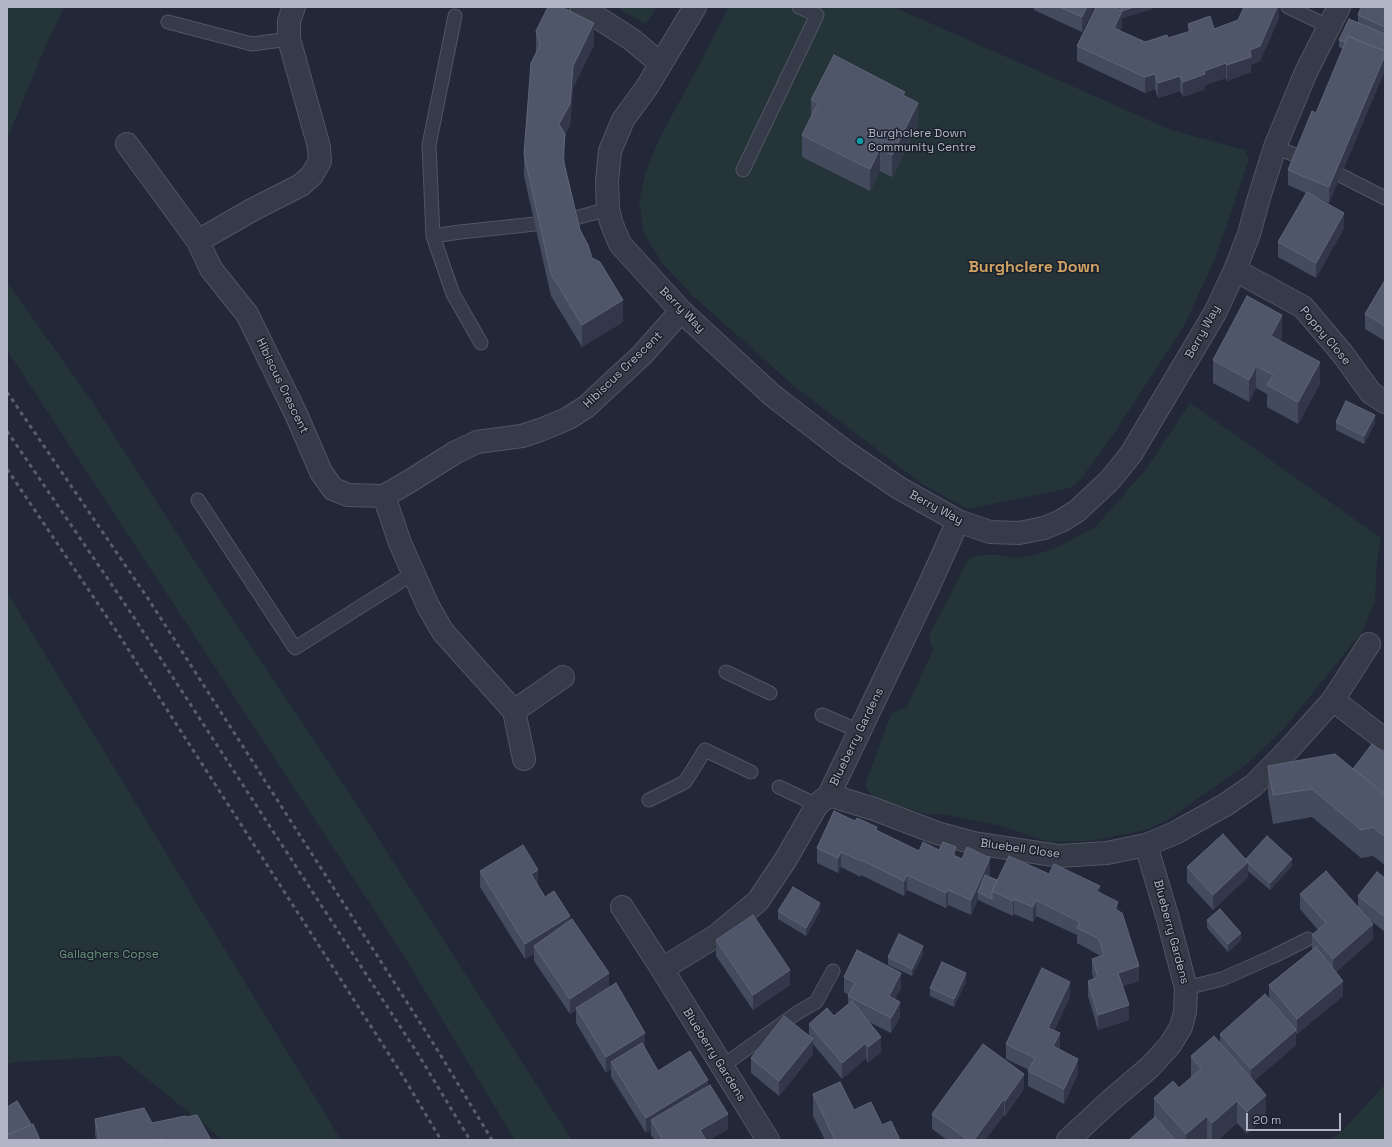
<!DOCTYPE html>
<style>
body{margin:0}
#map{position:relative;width:1392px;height:1147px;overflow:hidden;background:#222838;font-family:"Space Grotesk",sans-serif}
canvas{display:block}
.frame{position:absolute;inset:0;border:8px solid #b1b5c5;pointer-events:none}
.scale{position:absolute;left:1246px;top:1113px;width:95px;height:18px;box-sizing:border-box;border:2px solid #b1b5c5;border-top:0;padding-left:5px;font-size:12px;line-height:14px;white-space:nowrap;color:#b1b5c5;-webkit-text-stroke:3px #1b202d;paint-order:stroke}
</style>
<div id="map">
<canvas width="1392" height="1147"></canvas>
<div class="frame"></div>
<div class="scale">20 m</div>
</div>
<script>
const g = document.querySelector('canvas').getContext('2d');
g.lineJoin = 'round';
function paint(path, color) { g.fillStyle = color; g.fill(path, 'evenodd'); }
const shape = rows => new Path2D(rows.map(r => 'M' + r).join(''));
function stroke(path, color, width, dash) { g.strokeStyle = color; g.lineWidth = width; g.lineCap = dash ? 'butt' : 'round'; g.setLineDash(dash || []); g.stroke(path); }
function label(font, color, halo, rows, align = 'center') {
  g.font = font + ' "Space Grotesk",sans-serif'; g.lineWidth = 3; g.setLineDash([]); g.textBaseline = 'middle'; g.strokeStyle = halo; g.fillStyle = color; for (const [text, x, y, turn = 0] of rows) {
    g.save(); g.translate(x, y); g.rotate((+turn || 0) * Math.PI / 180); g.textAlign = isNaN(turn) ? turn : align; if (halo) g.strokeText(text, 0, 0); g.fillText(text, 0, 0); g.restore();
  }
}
paint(shape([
 [7,7,64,7,44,50,7,139],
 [621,7,657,7,646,24,620,10],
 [729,7,894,7,1171,130,1245,150,1249,159,1215,259,1184,326,1111,438,1080,480,1070,488,968,509,922,484,794,386,692,295,663,264,644,234,639,201,646,172,659,139,690,82],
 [7,282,95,406,218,597,353,799,572,1140,515,1140,401,951,7,350],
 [1190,403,1381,538,1377,560,1375,602,1362,632,1281,732,1248,763,1169,819,1148,829,1121,835,1088,841,1048,842,1005,827,942,814,925,814,884,801,871,795,865,785,891,714,907,707,933,650,929,636,966,563,971,557,983,555,999,555,1015,558,1035,555,1060,546,1095,527,1113,507,1146,469],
 [7,592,341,1140,223,1140,119,1056,15,1062,7,1064],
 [1385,1084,1385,1140,1331,1140,1346,1127]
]), '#243439');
const service = shape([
 [1288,7,1330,27],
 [168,22,252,44,289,39],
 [1275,147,1300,157],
 [743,170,817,15,799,7],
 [1340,175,1385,198],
 [572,219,608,209],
 [433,236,429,145,455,16],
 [481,343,453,294,433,236,460,232,535,224],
 [198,500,295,648,414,573],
 [726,672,770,693],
 [822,715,859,731],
 [779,787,817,805],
 [649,800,685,782,705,750,751,772],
 [1186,988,1222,979,1274,956,1308,939],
 [721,1067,797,1013,816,1002,833,971]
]);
const minor = shape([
 [294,7,289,21,289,39,319,147,320,161,312,175,301,185,252,210,198,241,211,269,247,314,296,414,321,472,333,489,348,495,384,496,400,543,428,606,443,632,514,711,524,759],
 [581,7,631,39,661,64],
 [695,7,647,87,623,120,610,151,607,181,608,209,611,222,620,244,681,311,772,395,846,452,899,488,958,521,990,532,1019,533,1044,528,1061,521,1077,511,1110,480,1131,454,1215,313,1235,270,1249,234,1258,201,1275,147,1306,72,1339,7],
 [127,144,198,241],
 [1235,270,1303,307,1342,353,1371,393,1385,402],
 [384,496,410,481,456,452,477,442,522,436,540,430,567,419,586,407,617,378,642,355,681,311],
 [1333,700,1369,644],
 [514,711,563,677],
 [829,795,874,809,937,833,974,843,1059,856,1107,853,1146,845,1175,833,1225,805,1254,785,1289,749,1333,700,1384,739],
 [622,907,662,969],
 [768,1140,662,969,716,936,758,901,786,859,817,805,829,795,927,590,958,521],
 [1068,1140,1110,1101,1150,1067,1170,1045,1181,1027,1185,1012,1186,988,1168,919,1146,845]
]);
stroke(service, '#515563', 15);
stroke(minor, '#515563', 24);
stroke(service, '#363b49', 13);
stroke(minor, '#363b49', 22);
stroke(shape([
 [7,392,149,600,435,1046,492,1140],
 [7,431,131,613,418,1054,470,1140],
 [7,469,117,632,401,1073,441,1140]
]), '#585e6f', 3, [4, 4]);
paint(shape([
 [1034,7,1094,7,1082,32,1034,10],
 [1118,7,1152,7,1152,9,1122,18,1122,26,1120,31,1145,42,1168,38,1188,32,1188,24,1214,29,1279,7,1279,18,1260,61,1251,65,1251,72,1227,81,1226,78,1205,85,1205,89,1183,97,1180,91,1158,98,1155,89,1145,93,1077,61,1077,46,1119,9],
 [1385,7,1385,70,1329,203,1314,196,1344,228,1316,278,1278,257,1278,242,1306,193,1288,185,1288,170,1316,113,1343,49,1339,47,1339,40,1358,23,1358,15],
 [536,31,594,45,573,88,570,126,565,134,565,165,580,230,592,258,623,322,582,347,551,296,524,176,524,154,536,52],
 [905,96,918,125,892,177,880,171,870,191,802,157,802,135,811,117,811,100],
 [1385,280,1385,341,1365,329,1365,314],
 [1282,337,1280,341,1320,384,1298,424,1267,407,1267,394,1256,388,1249,402,1213,383,1213,360],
 [1336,422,1375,423,1364,444,1336,430],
 [1385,753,1385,865,1373,856,1361,858,1312,817,1273,824,1268,794,1268,766,1353,770],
 [877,831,919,851,939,850,956,856,990,873,988,877,997,880,1049,874,1100,892,1118,911,1139,981,1123,986,1129,1020,1098,1030,1088,996,1088,981,1094,979,1092,974,1092,959,1099,956,1099,955,1077,943,1077,935,1036,916,1033,922,1014,914,1013,916,978,900,978,899,971,915,948,905,946,908,907,890,904,896,861,875,861,877,841,867,838,873,817,863,817,848],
 [1246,859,1292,866,1270,890,1248,871,1248,877,1213,910,1187,882,1187,867],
 [480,871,538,885,545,897,570,921,658,1071,708,1087,728,1129,709,1140,655,1140,651,1135,651,1130,646,1133,611,1077,611,1069,606,1073,576,1023,576,1010,570,1014,534,961,534,954,525,959,480,887],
 [1385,878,1385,932,1370,920,1373,939,1336,972,1343,996,1297,1034,1296,1033,1296,1045,1254,1081,1266,1117,1247,1134,1237,1123,1218,1140,1208,1140,1207,1138,1205,1140,1129,1140,1154,1118,1154,1098,1179,1088,1191,1078,1191,1056,1220,1042,1220,1034,1269,999,1269,985,1312,950,1312,935,1318,930,1300,909,1300,894,1358,906,1358,896],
 [778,911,820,911,806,936,778,919],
 [1207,920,1241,940,1228,952,1207,928],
 [716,940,790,985,753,1010,716,956],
 [923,954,912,976,888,965,888,957],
 [844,977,901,988,895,999,900,1017,891,1033,869,1022,881,1052,868,1063,866,1058,842,1079,813,1044,813,1054,779,1096,751,1073,751,1058,809,1035,809,1024,834,1016,848,1004,848,996,849,995,844,992],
 [966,981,954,1007,930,996,930,988],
 [1070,997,1054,1031,1059,1049,1078,1074,1064,1104,1028,1086,1028,1071,1029,1070,1006,1059,1006,1044],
 [1024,1089,1005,1116,1004,1115,985,1140,947,1140,932,1129,932,1114],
 [813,1094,854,1110,882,1125,900,1140,825,1140,813,1116],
 [186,1117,211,1140,96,1140,95,1134,95,1119,152,1123]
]), '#444b5e');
paint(shape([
 [1087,7,1094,7,1082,32,1082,17],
 [1134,7,1152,7,1152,9,1122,18,1122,26,1114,43,1114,28,1122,11],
 [1274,7,1279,7,1279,18,1260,61,1251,65,1251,72,1227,81,1227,65,1250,50],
 [594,23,594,45,573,88,570,126,565,134,565,156,563,181,559,124,573,66],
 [1385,55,1385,70,1329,203,1329,187],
 [1226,63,1226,78,1205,85,1205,89,1183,97,1183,82,1204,71],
 [1155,74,1155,89,1145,93,1145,77],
 [1180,76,1180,91,1158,98,1158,83],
 [918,103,918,125,892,177,892,155],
 [880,149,880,171,870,191,870,169],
 [1344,213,1344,228,1316,278,1316,263],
 [623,300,623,322,582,347,582,325],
 [1282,315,1282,337,1271,358,1271,336],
 [1320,362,1320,384,1298,424,1298,402],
 [1256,366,1256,388,1249,402,1249,380],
 [1375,415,1375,423,1364,444,1364,436],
 [956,847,956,863,953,855],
 [841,852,841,867,838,873,838,858],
 [990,858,990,873,981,894,978,892,978,899,971,915,971,900],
 [1292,859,1292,866,1270,890,1270,883],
 [1248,862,1248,877,1213,910,1213,895],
 [538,870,538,885,531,889,531,874],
 [907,875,907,890,904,896,904,881],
 [1100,886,1100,902,1096,891],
 [948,890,948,905,946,908,946,893],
 [1014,899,1014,914,1013,916,1013,901],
 [1036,900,1036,916,1033,922,1033,907],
 [1118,902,1118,917,1115,909],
 [820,903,820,911,806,936,806,928],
 [570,916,570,932,534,946,534,954,525,959,525,944],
 [1373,924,1373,939,1333,974,1333,959],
 [1241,933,1241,940,1228,952,1228,944],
 [923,946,923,954,912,976,912,969],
 [1139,966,1139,981,1118,988,1118,973],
 [790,970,790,985,753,1010,753,995],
 [609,973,609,988,576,1008,576,1010,570,1014,570,999],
 [901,973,901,988,889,1011,889,996],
 [966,973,966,981,954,1007,954,999],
 [1343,981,1343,996,1297,1034,1297,1019],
 [1070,982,1070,997,1048,1043,1048,1028],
 [900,1002,900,1017,891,1033,891,1018],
 [1129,1005,1129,1020,1098,1030,1098,1015],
 [1296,1030,1296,1045,1251,1084,1251,1069],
 [645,1033,645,1048,615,1067,611,1062,611,1069,606,1073,606,1057],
 [1060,1033,1060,1049,1053,1061,1053,1046],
 [881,1037,881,1052,868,1063,868,1047],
 [813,1039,813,1054,779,1096,779,1081],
 [866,1043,866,1058,842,1079,842,1063],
 [1078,1059,1078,1074,1064,1104,1064,1089],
 [1024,1074,1024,1089,1005,1116,1005,1101],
 [708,1080,708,1095,651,1120,651,1130,646,1133,646,1118],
 [1266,1095,1266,1117,1247,1134,1247,1112],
 [1004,1099,1004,1115,985,1140,974,1140],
 [1237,1101,1237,1123,1218,1140,1212,1140,1212,1123],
 [728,1114,728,1129,709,1140,700,1140,700,1130],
 [1207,1116,1207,1138,1205,1140,1186,1140,1186,1134]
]), '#32384a');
const building = shape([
 [548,7,564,8,594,23,573,66,570,104,559,124,565,134,563,159,580,230,588,245,592,258,600,262,623,300,582,325,551,274,524,154,531,63,540,45,536,31,548,7],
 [1060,7,1087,7,1082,17,1060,7],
 [1096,7,1114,7,1122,11,1114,28,1145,42,1167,35,1168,38,1191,31,1188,24,1210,16,1214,29,1238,20,1244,7,1277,7,1260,46,1250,50,1251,57,1227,65,1226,63,1204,71,1205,74,1183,82,1180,76,1158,83,1155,74,1145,77,1077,46,1096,7],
 [1120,7,1134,7,1122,11,1120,7],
 [1361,7,1385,7,1385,27,1358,15,1361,7],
 [1349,19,1385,34,1385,51,1348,36,1346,42,1339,40,1349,19],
 [1348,36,1385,51,1385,55,1329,187,1288,170,1312,111,1316,113,1348,36],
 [834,55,905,92,903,95,918,103,892,155,880,149,870,169,802,135,818,103,811,100,834,55],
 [1307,192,1344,213,1316,263,1278,242,1307,192],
 [1385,280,1385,326,1365,314,1385,280],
 [1247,296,1282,315,1271,336,1320,362,1298,402,1267,385,1273,375,1256,366,1249,380,1213,360,1247,296],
 [1346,401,1375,415,1364,436,1336,422,1346,401],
 [1372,744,1385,753,1385,793,1353,769,1372,744],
 [1335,754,1382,793,1385,793,1385,837,1373,827,1361,830,1312,789,1273,795,1268,766,1335,754],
 [834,811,855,821,857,818,877,827,876,830,919,851,923,842,939,850,943,842,956,847,953,855,962,859,967,847,990,858,971,900,948,890,946,893,907,875,904,881,861,860,861,861,841,852,838,858,817,848,834,811],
 [1223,834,1248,862,1213,895,1187,867,1223,834],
 [1267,836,1292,859,1270,883,1248,863,1248,862,1246,859,1267,836],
 [523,845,538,870,531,874,545,897,554,891,570,916,525,944,480,871,523,845],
 [1009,856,1049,874,1054,864,1100,886,1096,891,1118,902,1115,909,1122,913,1139,966,1118,973,1129,1005,1098,1015,1088,981,1098,977,1092,959,1104,955,1099,939,1077,928,1080,922,1036,900,1033,907,1014,899,1013,901,992,891,1009,856],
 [1326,871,1373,924,1333,959,1312,935,1326,923,1300,894,1326,871],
 [1377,872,1385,878,1385,917,1358,896,1377,872],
 [985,875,997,880,992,891,992,899,978,892,985,875],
 [793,887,820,903,806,928,778,911,793,887],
 [1220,909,1241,933,1228,944,1207,920,1220,909],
 [753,915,790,970,753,995,716,940,753,915],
 [572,919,609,973,570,999,534,946,572,919],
 [899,934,923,946,912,969,888,957,899,934],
 [1316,947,1343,981,1297,1019,1269,985,1316,947],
 [857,950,901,973,889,996,900,1002,891,1018,848,996,855,983,844,977,857,950],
 [942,962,966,973,954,999,930,988,942,962],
 [1042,968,1070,982,1048,1028,1060,1033,1053,1046,1078,1059,1064,1089,1028,1071,1035,1058,1006,1044,1042,968],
 [616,983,645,1033,606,1057,576,1008,616,983],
 [1265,994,1296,1030,1251,1069,1220,1034,1265,994],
 [852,1001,881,1037,868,1047,866,1043,842,1063,809,1024,827,1008,834,1016,852,1001],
 [784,1016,813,1039,779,1081,751,1058,784,1016],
 [1214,1036,1266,1095,1247,1112,1237,1101,1212,1123,1207,1116,1186,1134,1154,1098,1173,1081,1179,1088,1201,1069,1191,1056,1214,1036],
 [642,1043,658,1071,690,1051,708,1080,646,1118,611,1062,642,1043],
 [983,1044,1024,1074,1005,1101,1004,1099,974,1140,968,1140,932,1114,983,1044],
 [840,1082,854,1110,871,1102,882,1125,891,1121,900,1140,835,1140,813,1094,840,1082],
 [710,1085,728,1114,700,1130,706,1140,663,1140,651,1120,710,1085],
 [17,1101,31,1124,24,1128,7,1135,7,1107,17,1101],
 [144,1108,152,1123,185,1116,186,1117,197,1115,211,1140,162,1140,162,1138,155,1140,99,1140,95,1119,144,1108],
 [1155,1117,1175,1140,1129,1140,1155,1117],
 [33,1124,40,1140,7,1140,7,1135,33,1124]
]);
paint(building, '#505669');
stroke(building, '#5f6577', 1);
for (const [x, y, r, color] of [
 [860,141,4,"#0f9aa8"]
]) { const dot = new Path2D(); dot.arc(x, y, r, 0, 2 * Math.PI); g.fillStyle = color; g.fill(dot); stroke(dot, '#1b202d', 1.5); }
label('12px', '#b1b5c5', '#1b202d', [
 ["Burghclere Down",868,134],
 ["Community Centre",868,148]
], 'left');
label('12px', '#b1b5c5', '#1b202d', [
 ["Berry Way",682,310,45],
 ["Berry Way",1203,332,-61],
 ["Poppy Close",1325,336,50],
 ["Hibiscus Crescent",623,370,-44],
 ["Hibiscus Crescent",282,386,64],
 ["Berry Way",936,508,28],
 ["Blueberry Gardens",857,737,-64],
 ["Bluebell Close",1020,849,8],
 ["Blueberry Gardens",1171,932,75],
 ["Blueberry Gardens",714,1055,58]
]);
label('12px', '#699479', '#1b202d', [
 ["Gallaghers Copse",109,955]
]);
label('bold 16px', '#cea163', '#1b202d', [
 ["Burghclere Down",1034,268]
]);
</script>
